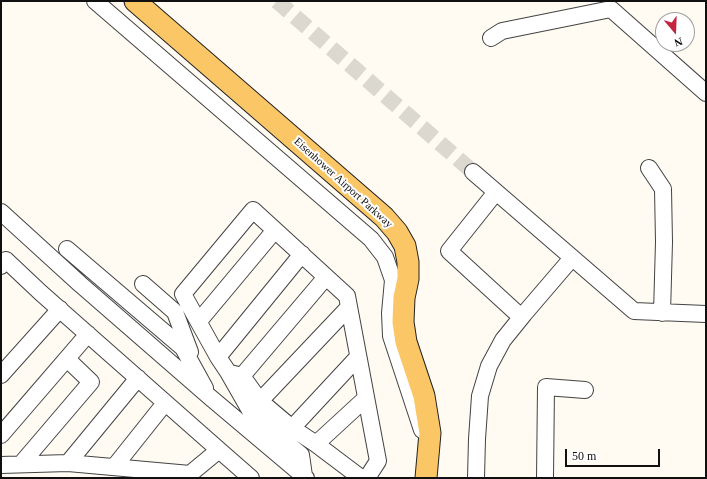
<!DOCTYPE html>
<style>
body{margin:0}
#map{position:relative;width:707px;height:479px;overflow:hidden;background:#fffbf2;font-family:"Times New Roman",serif}
canvas{display:block}
.frame{position:absolute;inset:0;border:2px solid #101010;pointer-events:none}
.north{position:absolute;left:655px;top:12px;width:40px;height:40px;box-sizing:border-box;background:#fff;border:1px solid #9f9f9f;border-radius:50%;rotate:161deg;font-size:11px;font-weight:700;line-height:16px;text-align:center;color:#101010}
.north::after{content:'';display:block;margin:auto;width:14px;height:18px;background:#c3243e;clip-path:polygon(50% 0,100% 100%,50% 72%,0 100%)}
.scale{position:absolute;left:565px;top:449px;width:95px;height:18px;box-sizing:border-box;border:2px solid #101010;border-top:0;padding-left:5px;font-size:12px;line-height:14px;white-space:nowrap;color:#101010;-webkit-text-stroke:3px #fff;paint-order:stroke}
</style>
<div id="map">
<canvas width="707" height="479"></canvas>
<div class="frame"></div>
<div class="north">N</div>
<div class="scale">50 m</div>
</div>
<script>
const g = document.querySelector('canvas').getContext('2d');
g.lineJoin = 'round';
const shape = rows => new Path2D(rows.map(r => 'M' + r).join(''));
function stroke(path, color, width, dash) { g.strokeStyle = color; g.lineWidth = width; g.lineCap = dash ? 'butt' : 'round'; g.setLineDash(dash || []); g.stroke(path); }
function label(font, color, halo, rows, align = 'center') {
  g.font = font + ' "Times New Roman",serif'; g.lineWidth = 4; g.setLineDash([]); g.textBaseline = 'middle'; g.strokeStyle = halo; g.fillStyle = color; for (const [text, x, y, turn = 0] of rows) {
    g.save(); g.translate(x, y); g.rotate((+turn || 0) * Math.PI / 180); g.textAlign = isNaN(turn) ? turn : align; if (halo) g.strokeText(text, 0, 0); g.fillText(text, 0, 0); g.restore();
  }
}
stroke(shape([
 [277,1,473,172]
]), '#dbd8d0', 16, [16, 8]);
const minor = shape([
 [95,1,371,239,385,257,393,280,390,313,391,336,422,430],
 [491,38,502,31,611,9,706,93],
 [649,168,663,189,664,242,662,313],
 [473,172,634,311,706,314],
 [496,192,449,251,521,317],
 [1,212,80,284,211,398,306,478],
 [67,249,183,348,205,388],
 [1,266,6,260,41,293,219,450,190,474,68,463,1,465],
 [143,284,175,312,190,352],
 [199,321,275,230],
 [218,357,302,254],
 [230,373,242,376,260,401,292,428,316,444,361,478],
 [1,375,60,309],
 [242,376,326,277],
 [260,401,349,307],
 [292,428,358,357],
 [1,435,88,334],
 [316,444,366,398],
 [219,450,251,478],
 [68,463,138,378],
 [21,464,91,382,67,359],
 [114,467,165,403],
 [304,476,301,455,252,414,228,372,218,357,183,294,253,210,347,296,378,461,367,478],
 [476,478,477,439,480,396,489,366,503,340,524,314,572,258],
 [545,478,546,387,585,390]
]);
const major = shape([
 [135,1,384,217,397,232,405,246,408,262,408,279,404,298,403,322,406,342,424,396,430,433,426,478]
]);
stroke(minor, '#434343', 18);
stroke(major, '#212121', 23);
stroke(minor, '#fff', 16);
stroke(major, '#fbc666', 21);
label('11px', '#101010', '#fff', [
 ["Eisenhower Airport Parkway",343,183,42]
]);
</script>
